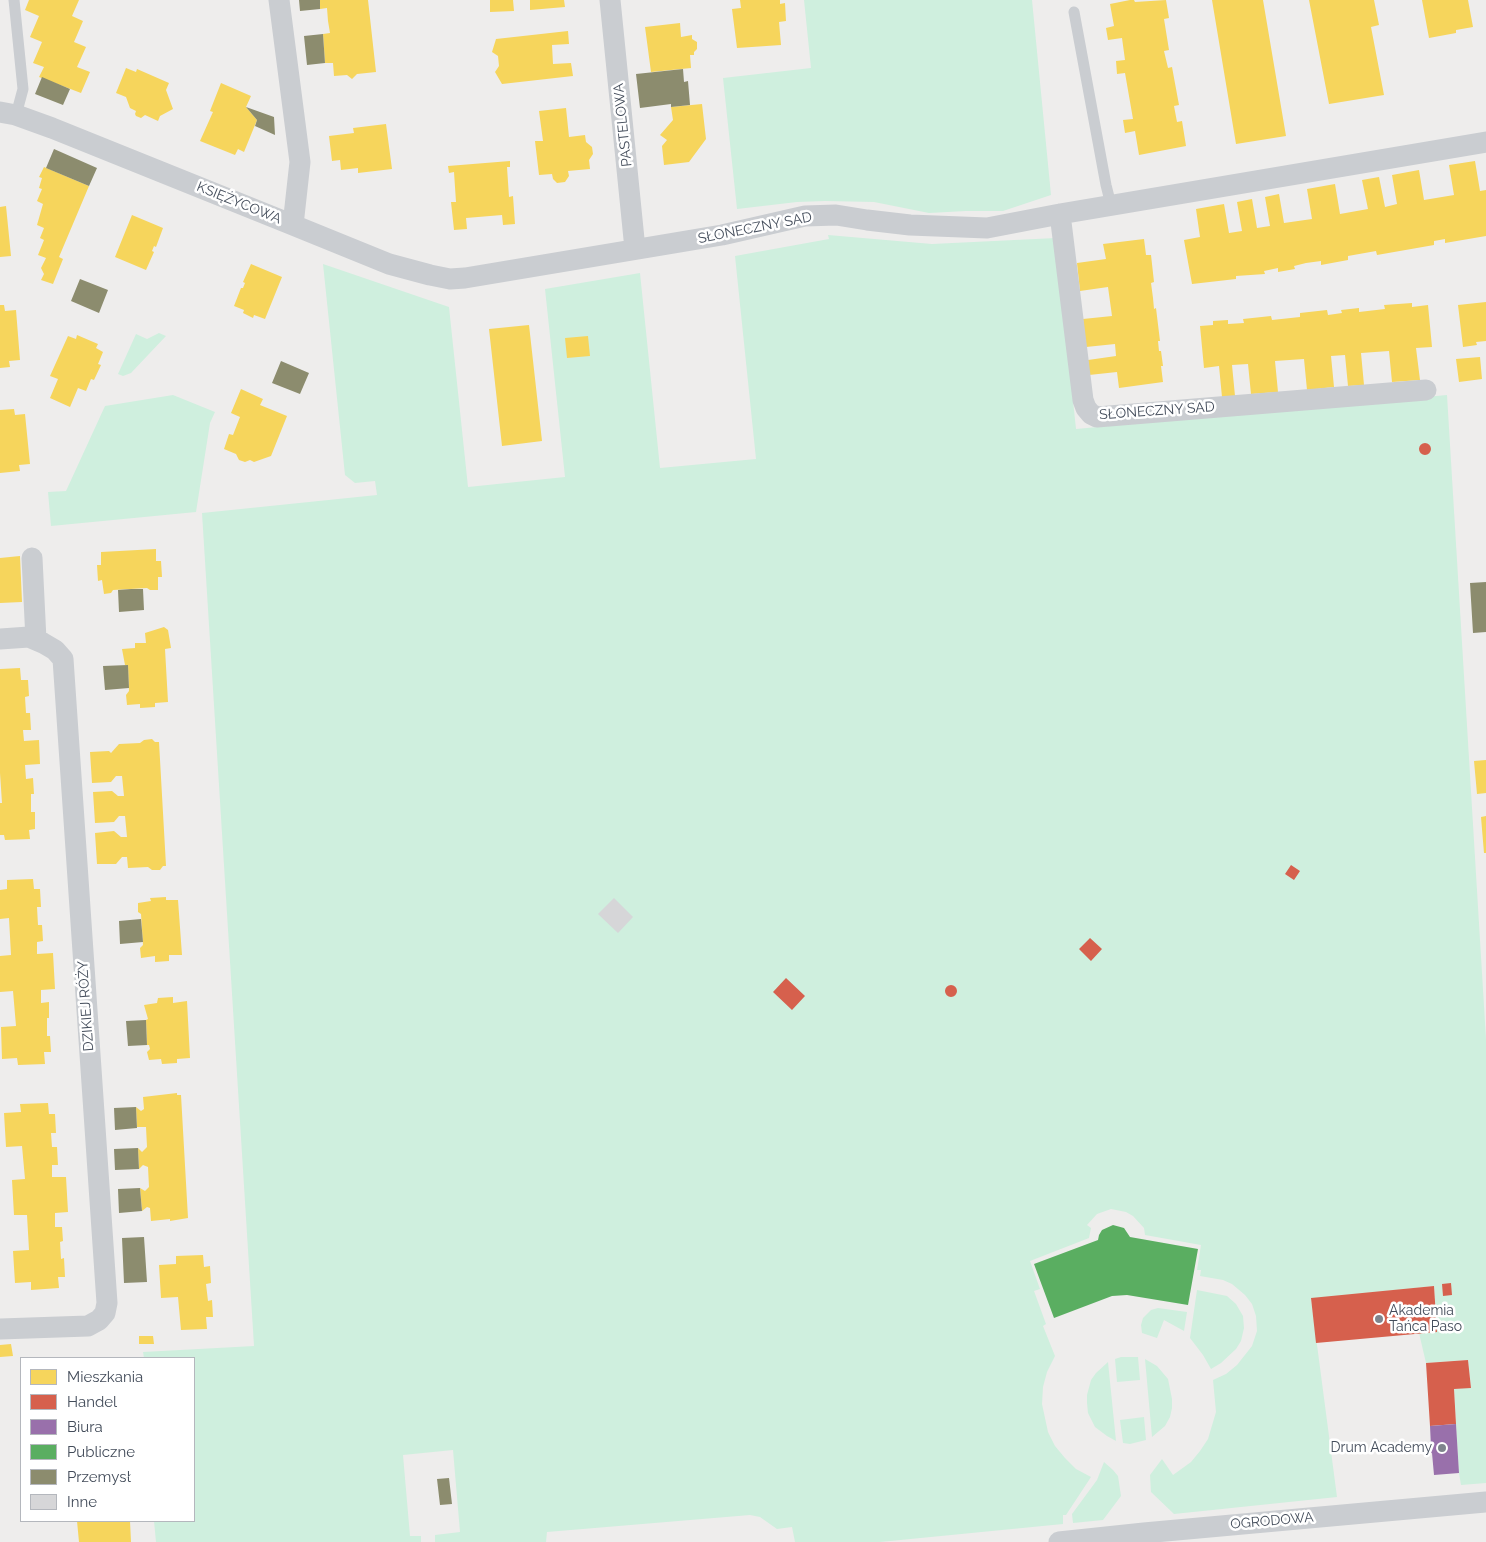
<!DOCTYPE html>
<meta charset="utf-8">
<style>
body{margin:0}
#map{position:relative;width:1486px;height:1542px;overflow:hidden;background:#eeedec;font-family:Raleway,sans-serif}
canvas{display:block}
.legend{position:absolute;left:20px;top:1357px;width:175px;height:165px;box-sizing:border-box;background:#fff;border:1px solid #b4b7bd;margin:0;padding:6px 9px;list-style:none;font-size:15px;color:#434c5a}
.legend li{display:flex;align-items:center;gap:10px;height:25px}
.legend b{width:25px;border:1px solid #b4b7bd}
</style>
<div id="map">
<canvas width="1486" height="1542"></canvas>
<ul class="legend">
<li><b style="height:14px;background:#f6d55c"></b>Mieszkania</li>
<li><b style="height:14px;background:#d6604d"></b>Handel</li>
<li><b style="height:14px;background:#9970ab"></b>Biura</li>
<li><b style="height:14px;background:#5aae61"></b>Publiczne</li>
<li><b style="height:14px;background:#8c8c6e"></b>Przemysł</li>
<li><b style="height:14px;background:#d6d6d8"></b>Inne</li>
</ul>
</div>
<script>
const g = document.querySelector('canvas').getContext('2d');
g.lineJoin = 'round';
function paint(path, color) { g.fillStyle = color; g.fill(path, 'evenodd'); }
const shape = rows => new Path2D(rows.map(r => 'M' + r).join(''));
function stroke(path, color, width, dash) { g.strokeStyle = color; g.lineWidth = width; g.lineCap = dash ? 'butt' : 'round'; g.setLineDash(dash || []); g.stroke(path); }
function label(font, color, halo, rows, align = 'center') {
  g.font = font + ' Raleway,sans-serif'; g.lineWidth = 5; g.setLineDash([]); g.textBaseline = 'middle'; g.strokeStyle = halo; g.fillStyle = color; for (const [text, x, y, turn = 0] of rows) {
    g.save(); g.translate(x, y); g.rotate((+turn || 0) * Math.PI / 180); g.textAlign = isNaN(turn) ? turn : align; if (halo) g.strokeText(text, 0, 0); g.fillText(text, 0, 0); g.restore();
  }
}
paint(shape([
 [804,0,1032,0,1051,195,1003,211,966,211,929,213,874,202,825,201,797,202,737,209,723,78,811,68],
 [828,235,932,244,1056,238,1076,429,1447,395,1486,1039,1486,1483,1461,1485,1459,1473,1454,1389,1471,1387,1468,1360,1426,1363,1419,1333,1437,1331,1434,1286,1311,1299,1337,1497,1174,1514,1151,1492,1150,1475,1162,1459,1173,1475,1191,1462,1200,1451,1208,1439,1216,1412,1213,1380,1226,1374,1237,1365,1252,1346,1257,1331,1256,1316,1252,1304,1245,1295,1232,1284,1223,1280,1200,1276,1201,1270,1197,1270,1201,1245,1145,1235,1144,1228,1133,1216,1126,1212,1111,1209,1097,1214,1087,1225,1091,1228,1089,1238,1030,1261,1040,1289,1034,1291,1046,1324,1043,1326,1055,1356,1047,1372,1043,1387,1042,1404,1048,1432,1055,1446,1065,1458,1076,1469,1091,1477,1066,1515,1063,1515,1063,1524,880,1542,795,1542,792,1527,777,1529,760,1517,750,1515,547,1532,546,1542,435,1542,435,1535,460,1532,453,1450,403,1455,410,1536,421,1536,421,1542,156,1542,154,1521,194,1521,194,1358,144,1358,143,1352,254,1346,202,513,377,495,375,481,355,483,345,475,323,264,449,307,468,487,565,477,545,289,640,273,660,468,756,459,735,256,829,239],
 [159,333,166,336,131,373,123,376,118,374,136,334,147,339],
 [173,395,215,412,210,423,196,512,51,526,48,492,66,491,105,406],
 [1197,1290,1227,1296,1236,1304,1243,1316,1244,1328,1241,1341,1236,1349,1221,1363,1211,1369,1203,1355,1190,1338],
 [1158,1308,1187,1312,1184,1331,1164,1320,1157,1338,1142,1333,1141,1325,1143,1318,1151,1310],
 [1121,1357,1138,1357,1140,1380,1117,1382,1115,1359],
 [1145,1359,1157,1366,1168,1379,1172,1399,1172,1408,1170,1417,1165,1426,1152,1437],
 [1108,1362,1116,1441,1107,1436,1095,1427,1088,1413,1087,1403,1087,1395,1091,1380,1096,1373],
 [1144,1417,1146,1440,1130,1444,1123,1443,1120,1420],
 [1104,1462,1113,1470,1118,1476,1121,1496,1103,1520,1073,1523,1072,1514,1097,1480]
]), '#cfefde');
paint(shape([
 [29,0,79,0,72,16,83,21,74,42,86,47,77,67,90,72,81,93,39,77,44,67,33,63,42,42,30,37,39,16,25,10],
 [320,0,368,0,376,72,357,74,352,79,347,75,334,76,333,63,325,63,323,34,330,33,328,21,327,8,320,9],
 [490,0,513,0,514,11,490,12],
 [530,0,564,0,565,7,530,10],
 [740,0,780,0,780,4,785,3,786,21,779,22,781,45,737,48,732,9,741,8],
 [1130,0,1134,0,1135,2,1166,0,1169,18,1164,19,1169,50,1164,51,1168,68,1172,67,1179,105,1174,106,1177,122,1182,121,1186,146,1139,155,1135,131,1125,133,1123,120,1133,119,1125,73,1117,74,1116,61,1125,60,1122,38,1108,40,1106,28,1114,26,1110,4],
 [1212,0,1263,0,1286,136,1236,144],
 [1309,0,1374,0,1379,25,1371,27,1384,95,1329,104],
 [1422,0,1468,0,1473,27,1456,30,1456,33,1429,38],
 [680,23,681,37,692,35,692,39,697,42,697,49,694,52,694,55,690,55,691,68,651,72,645,27],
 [568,31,569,44,552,45,553,64,571,63,573,76,502,84,495,72,499,66,498,56,492,52,496,39],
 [126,68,136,72,137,69,169,83,166,90,173,109,160,116,158,121,145,115,141,118,136,116,135,114,136,111,130,108,126,97,116,93],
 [221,83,251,96,246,107,257,120,244,152,238,149,235,155,200,141,213,112,210,111],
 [702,104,706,139,689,162,664,165,662,146,667,140,660,135,673,120,671,107],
 [566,108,569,137,585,135,586,142,592,147,593,154,589,160,590,169,568,171,569,176,565,182,557,183,553,179,552,174,539,175,535,141,543,141,539,111],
 [386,124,392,169,358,173,358,168,341,170,340,160,332,161,329,136,354,133,353,128],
 [510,161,510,167,507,167,509,197,513,196,515,224,503,225,502,215,466,218,467,229,454,230,451,202,456,202,454,172,449,173,448,166],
 [1475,161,1480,191,1486,190,1486,236,1445,243,1445,239,1434,241,1434,245,1377,255,1376,251,1348,256,1348,260,1321,265,1321,261,1306,263,1294,266,1295,269,1278,272,1278,268,1264,271,1265,274,1236,276,1236,279,1192,284,1184,240,1200,237,1196,209,1224,204,1229,233,1242,231,1237,202,1252,199,1257,228,1270,226,1265,197,1279,194,1284,223,1312,219,1307,189,1335,184,1340,214,1368,209,1362,180,1379,177,1385,207,1397,204,1392,175,1419,170,1424,200,1454,195,1449,165],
 [44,167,89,186,59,257,63,259,53,284,41,280,44,274,41,268,46,258,38,255,44,240,40,238,44,228,37,225,43,204,37,201,42,189,39,188,42,178,39,177],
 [6,206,11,256,0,257,0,207],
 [132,215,163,228,156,247,154,246,152,251,154,252,146,270,115,257],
 [1144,239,1146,255,1151,255,1154,282,1151,283,1153,298,1154,309,1156,308,1160,341,1158,341,1159,351,1161,351,1163,366,1161,366,1163,382,1119,388,1117,372,1089,375,1088,360,1116,356,1115,344,1086,347,1083,319,1112,316,1108,287,1080,291,1077,263,1106,259,1103,244],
 [251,264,282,277,265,319,254,315,253,318,243,313,244,310,234,306,241,288,243,288,245,283,243,282],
 [1486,302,1486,341,1476,342,1477,345,1463,347,1458,305],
 [1412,303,1412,307,1428,305,1432,347,1416,348,1420,380,1392,382,1389,351,1361,353,1364,385,1348,386,1345,355,1331,356,1334,387,1307,390,1304,359,1275,361,1278,392,1251,394,1248,364,1232,365,1235,396,1222,397,1219,366,1204,368,1200,326,1213,325,1213,321,1228,320,1228,324,1244,323,1243,319,1271,316,1272,320,1300,317,1300,313,1327,310,1328,315,1342,313,1341,310,1359,308,1359,312,1385,309,1384,305],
 [0,305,4,305,5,311,16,310,20,360,9,361,10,367,0,368],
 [529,325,542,441,502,446,489,329],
 [77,335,98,344,96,348,103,352,98,364,101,365,94,380,91,379,86,391,78,388,70,407,50,398,58,379,50,376,68,336,76,339],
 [588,336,590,356,567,358,565,338],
 [1480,357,1482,379,1459,382,1456,359],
 [241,389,263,399,260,405,287,416,271,456,254,462,250,460,245,462,239,460,236,454,224,449,229,434,233,435,240,417,231,413],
 [14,409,15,415,25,414,30,464,19,465,20,471,0,473,0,410],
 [156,549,156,561,161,561,162,577,158,577,158,590,150,590,147,588,113,590,111,593,104,594,102,580,98,581,97,565,101,565,101,552],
 [20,556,22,602,0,603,0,558],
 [164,627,168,630,171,648,165,649,168,702,155,703,155,707,140,708,140,704,127,705,126,695,129,691,128,665,125,665,122,649,135,648,135,643,146,643,145,633],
 [20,668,21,680,28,680,29,696,25,697,26,713,30,713,31,730,23,730,24,741,39,740,40,764,25,765,26,779,33,778,34,794,31,794,31,812,35,812,35,829,29,830,30,839,5,840,4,835,0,835,0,803,2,803,0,773,0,669],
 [152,739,155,742,159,742,166,866,163,866,160,870,152,870,148,867,128,868,127,857,122,857,116,864,97,864,95,833,114,831,121,837,127,837,125,816,119,816,114,822,95,823,93,792,112,791,118,796,124,796,122,776,116,776,111,782,92,783,90,752,109,751,111,753,119,744,140,743,144,740],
 [1486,760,1486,793,1477,794,1474,761],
 [1486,816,1486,853,1484,853,1481,817],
 [33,879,34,889,40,889,41,907,37,907,38,925,42,925,43,941,37,942,37,954,53,953,55,989,41,990,41,1003,49,1002,49,1018,47,1018,47,1036,50,1036,51,1052,44,1052,45,1064,18,1065,17,1058,2,1059,1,1027,16,1026,13,991,0,992,0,956,11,955,9,918,0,919,0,890,7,889,7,880],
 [166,897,166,900,178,900,182,955,169,955,169,961,155,962,155,956,141,958,140,948,143,945,141,914,138,912,138,903,151,901,150,898],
 [173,997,173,1003,187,1001,190,1058,177,1059,177,1063,162,1064,161,1059,149,1060,147,1052,150,1049,149,1045,147,1045,146,1020,148,1019,144,1005,157,1003,158,998],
 [177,1093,177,1095,181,1095,188,1218,170,1221,170,1219,151,1221,150,1208,147,1207,142,1211,140,1188,145,1191,149,1187,148,1167,143,1165,139,1169,138,1148,142,1152,147,1147,146,1127,137,1127,136,1107,141,1111,144,1109,143,1097],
 [48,1103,49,1114,55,1114,56,1133,51,1133,52,1147,57,1147,58,1165,52,1165,52,1177,66,1177,68,1212,55,1213,55,1227,62,1227,63,1241,60,1242,61,1259,64,1258,65,1277,58,1277,59,1288,31,1290,31,1282,15,1283,13,1251,29,1250,27,1215,14,1215,12,1180,25,1179,22,1146,6,1147,4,1113,21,1112,20,1104],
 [203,1255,204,1267,210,1266,211,1283,206,1284,208,1301,212,1300,213,1317,206,1317,207,1329,181,1330,178,1297,161,1298,159,1265,176,1264,176,1256],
 [139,1336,153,1336,154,1344,139,1344],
 [11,1344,13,1356,0,1357,0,1345],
 [77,1521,130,1521,131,1542,79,1542]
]), '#f6d55c');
paint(shape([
 '1419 449a6 6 0 1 1 12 0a6 6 0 1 1-12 0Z',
 [1291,865,1300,871,1294,880,1285,874],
 [1090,938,1102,949,1091,961,1079,949],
 [786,978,805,996,792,1010,773,992],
 '945 991a6 6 0 1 1 12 0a6 6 0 1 1-12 0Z',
 [1451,1283,1452,1295,1443,1296,1442,1284],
 [1434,1286,1437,1332,1316,1343,1311,1298],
 [1468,1360,1471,1388,1454,1389,1456,1424,1430,1426,1426,1363]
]), '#d6604d');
paint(shape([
 [1456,1424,1459,1473,1434,1475,1432,1453,1425,1454,1425,1448,1431,1447,1430,1426]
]), '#9970ab');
paint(shape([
 [1113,1225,1124,1228,1130,1237,1198,1249,1188,1305,1127,1295,1112,1296,1054,1318,1034,1264,1098,1240,1099,1235,1102,1230]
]), '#5aae61');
paint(shape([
 [299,0,320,0,320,9,300,11],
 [323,34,325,63,307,65,304,36],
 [683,69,684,82,688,81,690,105,671,107,671,104,640,108,636,74],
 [42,77,70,89,63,105,35,94],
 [246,107,274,117,275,135,255,126,257,120],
 [54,149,97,168,89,186,46,168],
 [80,279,108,290,99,313,71,301],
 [281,361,309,373,300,394,272,383],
 [1486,582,1486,632,1473,633,1470,583],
 [131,589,143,589,144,610,119,612,118,590],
 [128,665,129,688,105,690,103,666],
 [141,919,143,942,120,944,119,921],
 [146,1020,147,1045,128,1046,126,1021],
 [136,1107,137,1128,115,1130,114,1108],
 [138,1148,139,1169,115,1170,114,1149],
 [140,1188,142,1211,119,1213,118,1189],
 [144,1237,147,1282,124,1283,122,1238],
 [449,1478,452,1504,440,1505,437,1479]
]), '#8c8c6e');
paint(shape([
 [614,898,633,917,618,933,598,914]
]), '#d6d6d8');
stroke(shape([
 [14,0,23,89,16,115],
 [1074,12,1106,185,1111,205]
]), '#cacdd1', 11);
stroke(shape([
 [610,0,635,249],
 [0,112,16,115,52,128,293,225,300,162,279,0],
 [1060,214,1083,400,1086,408,1091,414,1097,417,1426,390],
 [293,225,389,264,430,275,450,279,465,278,722,235,805,216,836,215,867,220,910,225,987,228,1060,214,1486,142],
 [32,558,36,640],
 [0,639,29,637,43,643,55,650,63,659,107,1303,105,1313,99,1320,88,1326,0,1329],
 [1059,1542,1144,1533,1486,1502]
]), '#cacdd1', 21);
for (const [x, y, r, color] of [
 [1379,1319,5,"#7f848d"],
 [1442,1448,5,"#7f848d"]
]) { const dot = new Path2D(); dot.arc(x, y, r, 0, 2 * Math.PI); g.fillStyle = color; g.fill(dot); stroke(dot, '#fff', 2); }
label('14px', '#434c5a', '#fff', [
 ["PASTELOWA",623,125,-96],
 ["KSIĘŻYCOWA",239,203,22],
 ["SŁONECZNY SAD",755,228,-11],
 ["SŁONECZNY SAD",1157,411,-4],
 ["DZIKIEJ RÓŻY",86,1006,-94],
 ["OGRODOWA",1272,1521,-5]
]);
label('14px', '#434c5a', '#fff', [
 ["Akademia",1389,1311],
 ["Tańca Paso",1389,1327],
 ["Drum Academy",1432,1448,"right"]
], 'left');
</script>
